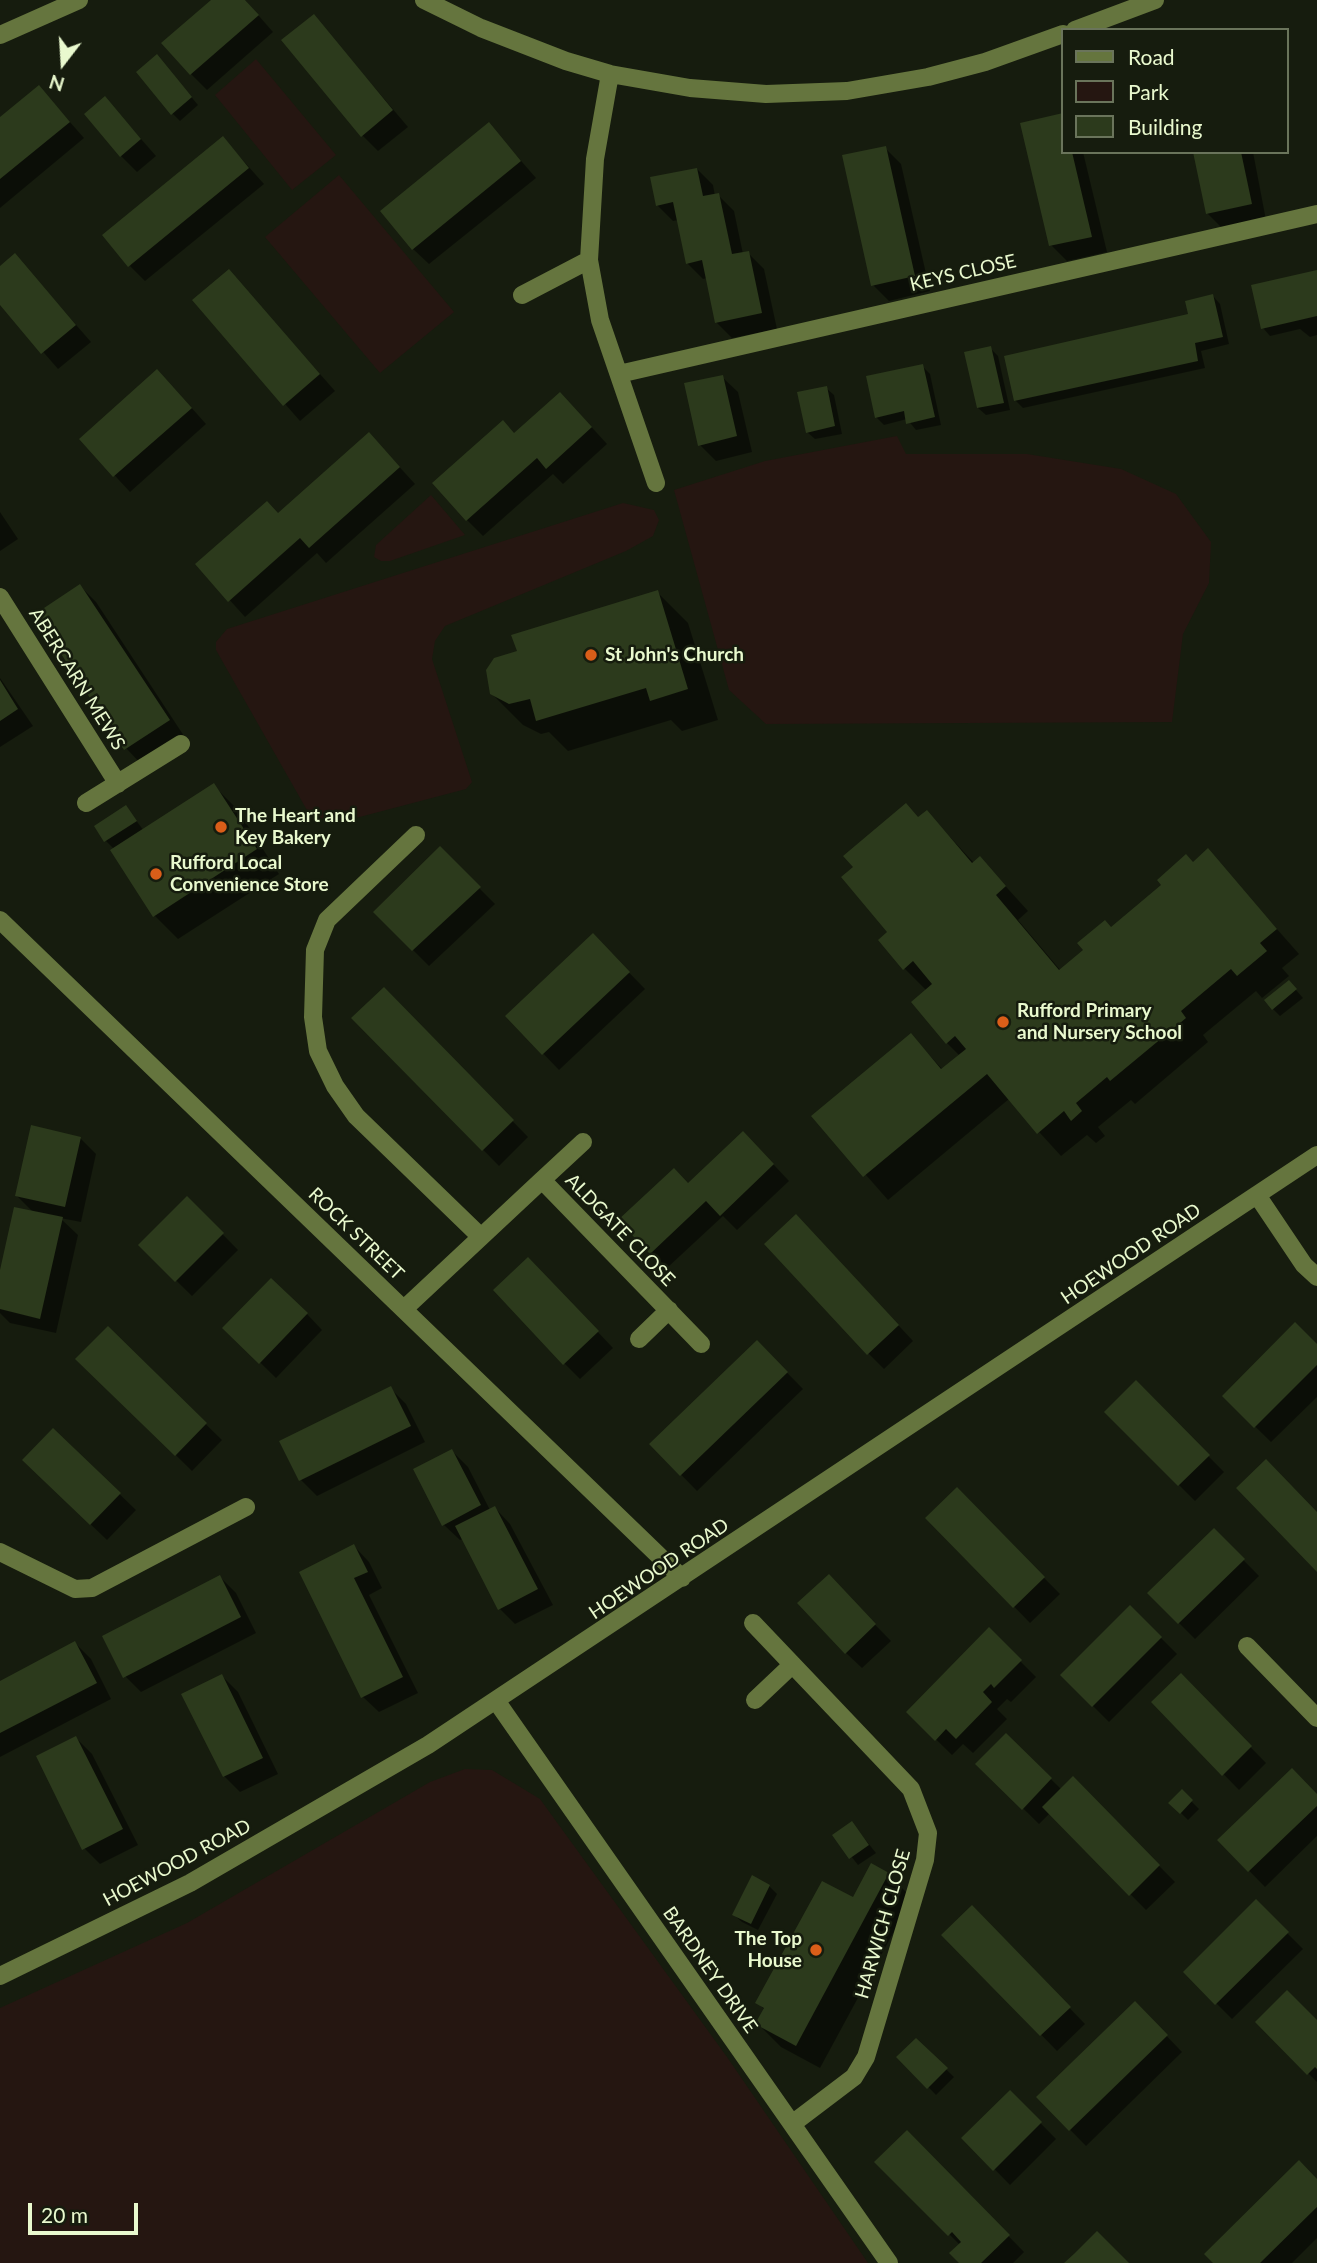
<!DOCTYPE html>
<style>
body{margin:0}
#map{position:relative;width:1317px;height:2263px;overflow:hidden;background:#161c0e;font-family:Lato,sans-serif}
canvas{display:block}
.legend{position:absolute;left:1061px;top:28px;width:228px;height:126px;box-sizing:border-box;background:#161c0e;border:2px solid #6a745b;margin:0;padding:9px 12px;list-style:none;font-size:21px;color:#e9f9ce}
.legend li{display:flex;align-items:center;gap:14px;height:35px}
.legend b{width:35px;border:2px solid #6a745b}
.north{position:absolute;left:28px;top:28px;width:70px;height:70px;-webkit-text-stroke:5px #161c0e;paint-order:stroke;rotate:197deg;font-size:19px;font-weight:700;line-height:28px;text-align:center;color:#e9f9ce}
.north::after{content:'';display:block;margin:auto;width:24px;height:32px;background:#e9f9ce;clip-path:polygon(50% 0,100% 100%,50% 72%,0 100%)}
.scale{position:absolute;left:28px;top:2203px;width:110px;height:32px;box-sizing:border-box;border:4px solid #e9f9ce;border-top:0;padding-left:9px;font-size:21px;line-height:24px;white-space:nowrap;color:#e9f9ce;-webkit-text-stroke:5px #161c0e;paint-order:stroke}
</style>
<div id="map">
<canvas width="1317" height="2263"></canvas>
<ul class="legend">
<li><b style="height:9px;background:#65753e"></b>Road</li>
<li><b style="height:19px;background:#251611"></b>Park</li>
<li><b style="height:19px;background:#2c3a1c"></b>Building</li>
</ul>
<div class="north">N</div>
<div class="scale">20 m</div>
</div>
<script>
const g = document.querySelector('canvas').getContext('2d');
g.lineJoin = 'round';
function paint(path, color) { g.fillStyle = color; g.fill(path, 'evenodd'); }
const shape = rows => new Path2D(rows.map(r => 'M' + r).join(''));
function stroke(path, color, width, dash) { g.strokeStyle = color; g.lineWidth = width; g.lineCap = dash ? 'butt' : 'round'; g.setLineDash(dash || []); g.stroke(path); }
function label(font, color, halo, rows, align = 'center') {
  g.font = font + ' Lato,sans-serif'; g.lineWidth = 5; g.setLineDash([]); g.textBaseline = 'middle'; g.strokeStyle = halo; g.fillStyle = color; for (const [text, x, y, turn = 0] of rows) {
    g.save(); g.translate(x, y); g.rotate((+turn || 0) * Math.PI / 180); g.textAlign = isNaN(turn) ? turn : align; if (halo) g.strokeText(text, 0, 0); g.fillText(text, 0, 0); g.restore();
  }
}
paint(shape([
 [256,59,336,155,292,190,215,95],
 [339,175,454,312,380,373,265,237],
 [897,436,906,454,1027,454,1121,469,1176,494,1211,542,1209,583,1183,634,1172,722,766,724,729,690,674,490,765,461],
 [431,495,465,535,390,561,381,561,374,557,376,545],
 [623,503,654,510,659,520,653,536,626,551,445,626,435,641,432,659,472,782,466,789,333,824,308,812,216,650,216,642,227,629],
 [465,1769,492,1770,540,1799,727,2057,868,2263,0,2263,0,2008,187,1923,430,1782]
]), '#251611');
paint(shape([
 [214,0,245,0,273,32,207,90,191,74],
 [314,16,408,127,378,151,362,135],
 [164,64,198,105,180,121,172,113],
 [39,87,84,138,0,208,0,119],
 [105,98,156,156,137,172,121,156],
 [1062,115,1063,152,1083,152,1107,252,1067,261,1051,245],
 [489,124,536,178,429,264,413,249],
 [223,138,264,184,145,281,130,266],
 [885,148,901,164,930,291,889,301,873,285],
 [1195,152,1253,152,1266,220,1223,229,1207,213],
 [697,169,713,185,715,196,718,195,734,211,743,254,748,253,764,269,777,329,732,338,716,322,707,278,703,279,687,263,679,220,673,221,657,205],
 [15,255,91,342,58,369,0,302,0,268],
 [229,271,335,391,300,421,194,300],
 [1317,272,1317,335,1310,337,1300,329,1270,336,1263,328],
 [1213,296,1220,304,1229,344,1201,351,1205,368,1023,408,1015,400,1190,316],
 [990,348,998,356,1010,410,986,415,978,408],
 [922,366,930,374,941,425,916,430,907,419,884,425,876,417],
 [722,377,738,392,752,452,716,461,700,445],
 [173,387,206,424,130,492,81,439],
 [826,388,834,395,842,434,815,439,807,432],
 [576,410,607,444,563,484,553,474,483,536,467,520,515,435],
 [384,450,415,484,326,563,317,553,245,617,197,564],
 [0,512,18,539,0,551],
 [80,586,96,602,184,736,141,764,126,748],
 [657,592,688,623,718,720,682,731,671,720,568,751,549,732,541,734,523,725,492,694,519,652],
 [0,678,33,726,0,747],
 [214,786,237,809,279,874,178,939,155,916,114,849,106,841,126,807,144,831],
 [927,812,974,863,980,858,1028,911,1018,920,1061,971,1208,851,1299,954,1282,968,1289,976,1262,998,1256,991,1203,1035,1208,1042,1135,1104,1131,1100,1098,1127,1105,1136,1096,1143,1087,1135,1061,1156,1009,1099,888,1200,814,1116,911,1035,943,1070,960,1056,947,1043,927,991,904,968,890,932,919,819],
 [440,849,495,904,429,966,375,912],
 [609,952,645,989,559,1070,508,1017],
 [1289,982,1303,998,1280,1016,1273,1009],
 [384,989,528,1137,499,1166,354,1018],
 [80,1138,96,1154,81,1222,60,1218,78,1235,56,1333,10,1323,0,1313,0,1278,34,1213,17,1196],
 [759,1149,789,1181,737,1230,723,1216,667,1268,621,1220],
 [187,1198,238,1250,192,1296,140,1245],
 [812,1232,913,1341,884,1369,868,1353],
 [544,1275,613,1348,580,1379,564,1363],
 [307,1314,322,1330,276,1378,225,1328],
 [108,1329,222,1440,192,1471,78,1359],
 [757,1342,803,1389,697,1491,651,1444],
 [1317,1347,1317,1397,1271,1442,1224,1396],
 [1136,1383,1224,1472,1195,1501,1106,1412],
 [390,1388,406,1404,425,1442,317,1496,301,1480],
 [53,1430,136,1510,107,1540,40,1476],
 [452,1451,468,1467,490,1510,495,1508,510,1524,553,1605,515,1624,499,1608,463,1539,460,1540,444,1525],
 [957,1490,1060,1594,1030,1623,928,1518],
 [1214,1530,1259,1576,1195,1639,1149,1593],
 [354,1546,369,1562,382,1588,369,1595,418,1693,379,1712,363,1697,301,1573],
 [220,1577,236,1593,256,1633,141,1692,125,1676],
 [844,1593,891,1641,862,1668,846,1653],
 [1130,1607,1177,1654,1109,1722,1062,1675],
 [989,1630,1036,1677,1011,1702,1007,1699,997,1709,1007,1719,973,1753,963,1744,952,1755,908,1712],
 [75,1643,91,1659,111,1699,0,1757,0,1683],
 [1180,1675,1266,1763,1239,1790,1153,1702],
 [222,1676,238,1692,278,1774,240,1792,224,1776],
 [1006,1735,1062,1790,1073,1779,1175,1882,1146,1910,1050,1813,1039,1824,978,1764],
 [76,1738,92,1754,138,1845,100,1864,84,1848],
 [1182,1792,1199,1809,1188,1820,1171,1803],
 [1317,1796,1317,1836,1265,1887,1219,1840],
 [852,1823,876,1853,858,1865,835,1836],
 [888,1874,912,1898,820,2068,781,2047,757,2023,765,2010,758,2003,853,1900],
 [769,1886,777,1894,758,1930,742,1922,734,1915],
 [1256,1902,1303,1949,1232,2019,1185,1972],
 [972,1907,1085,2024,1057,2051,944,1935],
 [1135,2003,1182,2052,1086,2146,1038,2097],
 [1257,2022,1317,2022,1317,2082],
 [916,2040,954,2077,936,2095,899,2057],
 [1010,2092,1056,2139,1010,2185,964,2138],
 [907,2132,1024,2252,1013,2263,962,2263,960,2245,877,2162],
 [1317,2181,1317,2238,1292,2263,1215,2263]
]), '#0007');
paint(shape([
 [211,0,245,0,259,15,190,75,161,43],
 [314,14,393,110,361,137,281,40],
 [157,54,192,97,171,115,136,72],
 [39,85,70,122,0,179,0,117],
 [105,96,141,139,120,157,84,114],
 [1063,113,1063,152,1072,152,1092,237,1049,246,1020,123],
 [489,122,521,161,412,250,380,211],
 [223,136,249,168,128,267,102,235],
 [886,146,915,276,871,286,842,155],
 [1193,152,1241,152,1252,204,1206,214],
 [697,168,703,196,719,193,732,254,749,251,762,313,715,323,702,260,686,264,673,202,656,206,650,177],
 [15,253,76,325,41,354,0,305,0,266],
 [229,269,320,374,283,406,192,300],
 [1317,270,1317,316,1261,329,1251,285],
 [1213,294,1223,337,1195,343,1198,361,1014,401,1004,356,1188,314,1185,301],
 [991,346,1004,403,977,408,964,352],
 [923,364,935,417,906,424,904,411,875,418,866,376],
 [157,369,192,408,113,477,79,439],
 [723,375,737,436,698,446,684,383],
 [827,386,835,426,806,433,797,392],
 [560,392,592,427,546,469,537,458,466,521,432,483,503,420,514,433],
 [369,432,400,467,309,548,300,538,228,602,195,564,267,501,278,513],
 [80,584,170,720,124,750,35,614],
 [658,590,688,689,650,701,646,688,536,721,530,699,509,704,490,694,486,670,494,658,517,651,511,635],
 [0,680,18,709,0,721],
 [214,783,257,849,153,917,110,850],
 [906,803,918,817,927,810,972,863,980,856,1006,886,996,895,1059,970,1083,950,1077,943,1105,920,1111,927,1161,885,1157,880,1186,854,1193,862,1208,848,1277,929,1260,943,1267,951,1237,976,1231,969,1181,1011,1186,1018,1110,1081,1107,1077,1076,1103,1082,1111,1071,1121,1064,1111,1037,1134,987,1074,863,1177,811,1116,911,1033,941,1069,966,1049,955,1036,946,1044,911,1002,932,984,913,961,903,970,878,940,887,932,841,877,853,867,843,856],
 [126,805,137,821,104,842,94,826],
 [440,846,481,887,412,951,373,912],
 [593,933,630,972,542,1055,505,1016],
 [1289,980,1297,989,1272,1010,1264,1000],
 [384,987,514,1120,482,1151,351,1018],
 [31,1125,81,1137,65,1207,15,1196],
 [743,1131,774,1164,720,1216,706,1201,650,1254,618,1220,674,1168,688,1183],
 [187,1196,224,1233,175,1282,138,1245],
 [14,1207,63,1217,40,1319,0,1309,0,1270],
 [796,1214,899,1325,867,1355,764,1244],
 [528,1257,599,1331,563,1365,493,1290],
 [271,1278,308,1313,259,1364,222,1328],
 [1295,1322,1317,1344,1317,1365,1254,1428,1222,1396],
 [108,1326,207,1423,175,1456,75,1359],
 [757,1340,788,1372,680,1476,649,1444],
 [1136,1380,1210,1455,1178,1486,1104,1412],
 [391,1386,411,1426,299,1481,279,1441],
 [53,1428,121,1493,90,1525,22,1460],
 [452,1449,481,1505,442,1526,413,1469],
 [1266,1459,1317,1512,1317,1572,1236,1488],
 [957,1487,1045,1577,1013,1608,925,1518],
 [495,1506,538,1589,498,1610,455,1526],
 [1214,1528,1245,1559,1178,1624,1147,1593],
 [354,1544,368,1572,354,1578,403,1677,361,1698,299,1572],
 [829,1574,876,1624,845,1654,797,1603],
 [220,1575,241,1617,123,1678,102,1636],
 [1130,1605,1162,1637,1092,1707,1060,1675],
 [989,1627,1022,1660,994,1688,991,1684,983,1692,992,1702,956,1739,946,1729,935,1741,906,1712],
 [75,1641,97,1683,0,1733,0,1681],
 [1181,1673,1252,1746,1222,1776,1151,1702],
 [222,1674,263,1758,223,1777,181,1694],
 [1006,1733,1052,1778,1022,1810,975,1764],
 [76,1736,123,1829,82,1850,36,1756],
 [1292,1768,1317,1794,1317,1806,1248,1872,1217,1840],
 [1073,1776,1160,1865,1129,1896,1042,1807],
 [1182,1789,1193,1800,1180,1814,1168,1803],
 [852,1821,869,1845,849,1859,832,1835],
 [871,1863,889,1873,796,2046,755,2024,764,2008,755,2003,822,1881,853,1897],
 [752,1875,770,1885,751,1924,732,1915],
 [1256,1899,1289,1932,1215,2005,1183,1972],
 [972,1905,1071,2007,1040,2036,941,1935],
 [1287,1990,1317,2020,1317,2069,1315,2067,1307,2075,1255,2022],
 [1135,2001,1168,2035,1069,2131,1036,2097],
 [916,2038,948,2068,927,2089,896,2057],
 [1010,2090,1042,2122,993,2171,961,2138],
 [907,2130,1010,2235,981,2263,959,2263,949,2253,961,2242,952,2232,948,2236,874,2162],
 [1299,2160,1317,2179,1317,2207,1260,2263,1213,2263,1204,2254],
 [1097,2231,1129,2263,1064,2263,1075,2253]
]), '#2c3a1c');
stroke(shape([
 [424,0,481,28,566,61,610,74,690,88,766,94,847,91,928,77,985,62,1063,34],
 [1075,30,1155,0],
 [0,35,79,0],
 [610,74,595,159,589,260,600,320,656,483],
 [522,295,589,260],
 [619,374,1317,214],
 [0,597,118,784],
 [86,803,181,744],
 [416,835,327,920,315,950,313,1017,318,1051,335,1086,356,1116,481,1237],
 [0,920,682,1578],
 [542,1180,583,1142],
 [1257,1195,1304,1265,1317,1277],
 [404,1309,542,1180,701,1344],
 [639,1339,669,1310],
 [0,1552,75,1589,92,1588,246,1507],
 [753,1623,911,1789,928,1833,925,1860,866,2057,854,2077,792,2124],
 [1247,1646,1317,1718],
 [755,1700,792,1665],
 [497,1702,889,2263],
 [0,1976,190,1883,428,1745,1317,1155]
]), '#65753e', 18);
for (const [x, y, r, color] of [
 [591,655,7,"#da5e19"],
 [221,827,7,"#da5e19"],
 [156,874,7,"#da5e19"],
 [1003,1022,7,"#da5e19"],
 [816,1950,7,"#da5e19"]
]) { const dot = new Path2D(); dot.arc(x, y, r, 0, 2 * Math.PI); g.fillStyle = color; g.fill(dot); stroke(dot, '#161c0e', 2.5); }
label('19px', '#e9f9ce', '#161c0e', [
 ["KEYS CLOSE",963,273,-13],
 ["ABERCARN MEWS",77,679,58],
 ["ALDGATE CLOSE",620,1230,46],
 ["ROCK STREET",356,1234,44],
 ["HOEWOOD ROAD",1131,1254,-34],
 ["HOEWOOD ROAD",659,1569,-34],
 ["HOEWOOD ROAD",177,1863,-28],
 ["HARWICH CLOSE",883,1924,-74],
 ["BARDNEY DRIVE",710,1970,55]
]);
label('bold 19px', '#e9f9ce', '#161c0e', [
 ["St John's Church",605,655],
 ["The Heart and",235,816],
 ["Key Bakery",235,838],
 ["Rufford Local",170,863],
 ["Convenience Store",170,885],
 ["Rufford Primary",1017,1011],
 ["and Nursery School",1017,1033],
 ["The Top",802,1939,"right"],
 ["House",802,1961,"right"]
], 'left');
</script>
